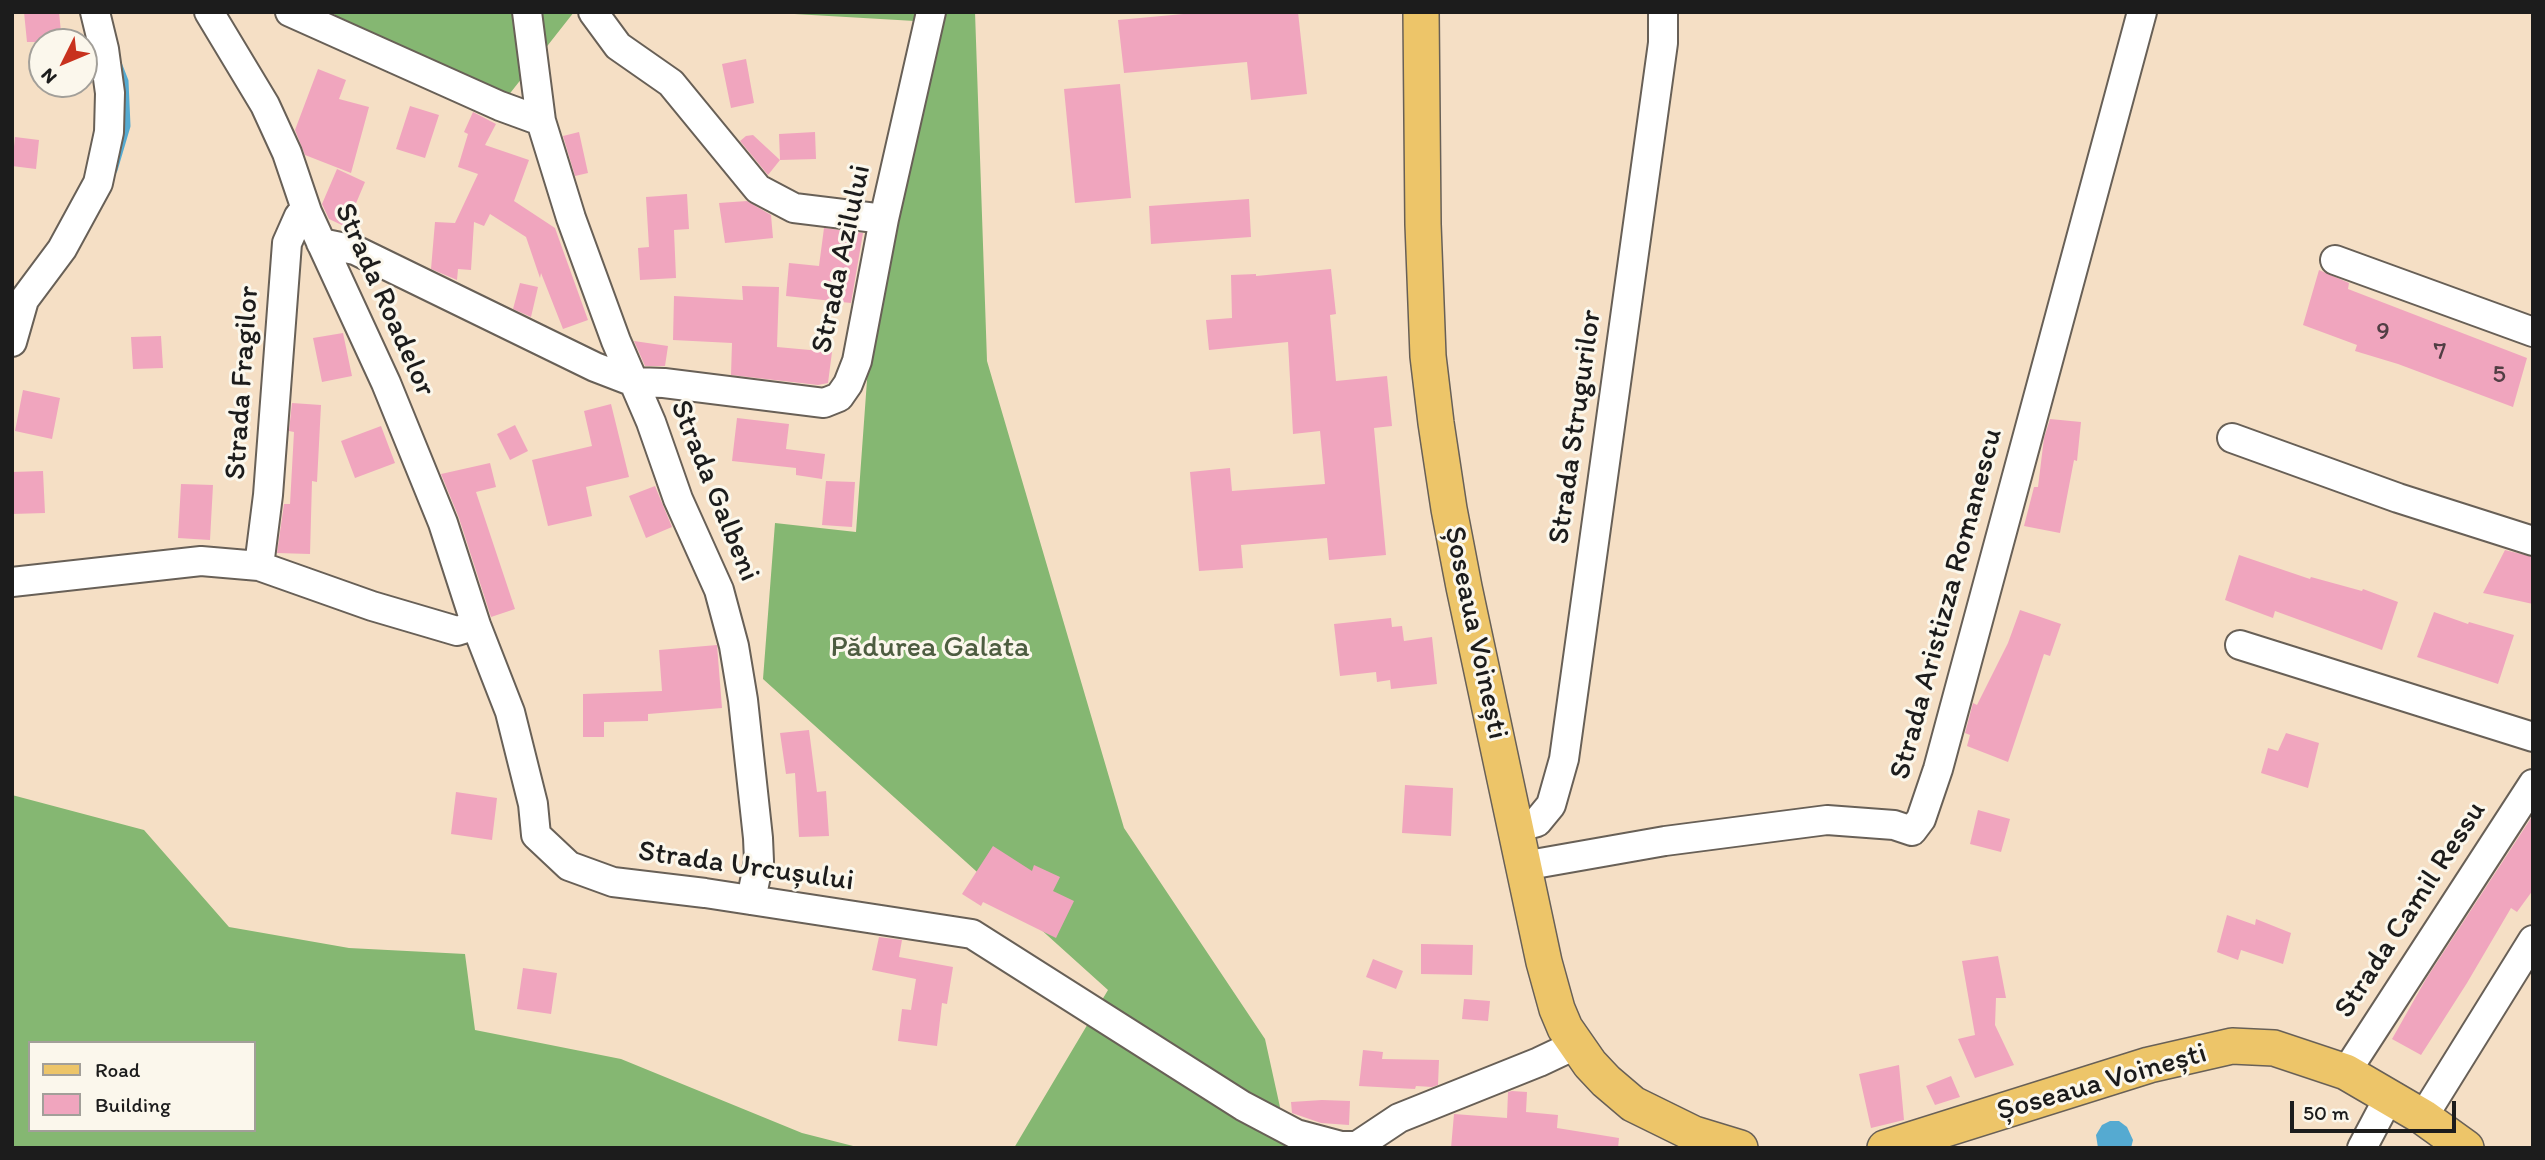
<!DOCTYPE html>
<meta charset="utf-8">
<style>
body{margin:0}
#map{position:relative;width:2545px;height:1160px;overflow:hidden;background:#f5dfc5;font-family:Itim,sans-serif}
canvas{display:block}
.frame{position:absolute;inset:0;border:14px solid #1c1c1c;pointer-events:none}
.legend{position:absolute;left:28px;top:1041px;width:228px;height:91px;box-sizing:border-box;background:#fbf7ec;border:2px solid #a29f99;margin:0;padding:9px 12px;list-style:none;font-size:21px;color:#1c1c1c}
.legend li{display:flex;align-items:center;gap:14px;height:35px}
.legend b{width:35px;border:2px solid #a29f99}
.north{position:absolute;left:28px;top:28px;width:70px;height:70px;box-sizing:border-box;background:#fbf7ec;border:2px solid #a29f99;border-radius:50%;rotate:227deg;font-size:19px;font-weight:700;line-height:28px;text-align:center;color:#1c1c1c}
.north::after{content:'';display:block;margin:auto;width:24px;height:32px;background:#c8321e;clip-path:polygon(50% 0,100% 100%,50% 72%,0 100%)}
.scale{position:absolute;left:2290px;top:1101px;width:166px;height:32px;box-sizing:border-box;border:4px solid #1c1c1c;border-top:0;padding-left:9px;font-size:21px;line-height:24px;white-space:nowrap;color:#1c1c1c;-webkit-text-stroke:5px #fbf7ec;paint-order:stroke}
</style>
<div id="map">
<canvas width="2545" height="1160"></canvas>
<div class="frame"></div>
<ul class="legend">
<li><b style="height:9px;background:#edc569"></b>Road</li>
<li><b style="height:19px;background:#f0a5be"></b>Building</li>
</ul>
<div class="north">N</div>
<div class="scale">50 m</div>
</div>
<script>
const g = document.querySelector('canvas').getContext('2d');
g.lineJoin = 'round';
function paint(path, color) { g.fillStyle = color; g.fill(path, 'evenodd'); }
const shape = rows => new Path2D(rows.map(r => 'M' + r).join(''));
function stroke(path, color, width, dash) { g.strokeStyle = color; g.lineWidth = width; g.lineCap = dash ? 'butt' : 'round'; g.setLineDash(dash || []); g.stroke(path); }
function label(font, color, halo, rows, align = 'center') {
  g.font = font + ' Itim,sans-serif'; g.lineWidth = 6; g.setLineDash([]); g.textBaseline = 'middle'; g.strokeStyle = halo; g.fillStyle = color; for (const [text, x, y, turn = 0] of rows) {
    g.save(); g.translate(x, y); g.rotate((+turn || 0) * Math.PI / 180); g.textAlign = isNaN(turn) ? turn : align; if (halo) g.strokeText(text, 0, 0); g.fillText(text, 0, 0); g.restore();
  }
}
paint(shape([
 [334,12,574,12,500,106,337,29],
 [760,12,975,12,987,361,1124,828,1265,1039,1289,1148,1014,1148,1108,990,763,679,775,523,856,532,870,339,915,21],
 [12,795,144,830,229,927,349,948,465,954,475,1030,621,1059,802,1133,861,1148,12,1148],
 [30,1043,254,1043,254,1130,30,1130]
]), '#85b772');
paint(shape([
 [2110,1121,2119,1121,2127,1127,2133,1140,2131,1148,2098,1148,2096,1135,2102,1125]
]), '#55aad1');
stroke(shape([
 [114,170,127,126,125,81,118,63]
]), '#55aad1', 7);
paint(shape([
 [24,12,59,12,62,42,27,42],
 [1205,12,1298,12,1307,94,1251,100,1247,62,1124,73,1118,20],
 [746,59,754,103,731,108,722,64],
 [318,69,346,80,339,99,369,107,351,173,305,155,295,130],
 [1120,84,1131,198,1075,203,1064,89],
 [410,106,439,115,425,158,396,149],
 [473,112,496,124,485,145,529,160,514,201,555,228,588,320,563,329,541,273,540,278,526,237,490,214,484,226,474,222,471,270,458,269,457,280,431,269,435,222,455,223,478,174,458,167,468,134,464,132],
 [579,132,588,173,575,176,563,136],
 [815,132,816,159,780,160,779,134],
 [753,135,780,160,768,175,740,141,746,136],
 [15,137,39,140,36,169,12,166],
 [337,169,365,182,346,227,329,219,322,204],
 [687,194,689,229,674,230,676,278,640,280,638,248,649,247,646,197],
 [1249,199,1251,237,1151,244,1149,206],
 [747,201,771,215,773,238,725,243,719,203],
 [824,228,863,233,851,303,786,296,789,263,819,266],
 [1331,269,1336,314,1330,315,1336,381,1387,376,1392,426,1374,428,1386,555,1329,560,1327,538,1241,545,1243,568,1199,571,1190,472,1230,468,1232,491,1325,484,1320,431,1293,434,1288,342,1209,350,1206,320,1232,318,1231,275,1256,274,1256,276],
 [2319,270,2349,283,2348,289,2527,358,2513,407,2398,364,2355,351,2357,345,2303,325],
 [520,283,538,287,531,317,513,309],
 [742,286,779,287,777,347,832,352,828,383,818,385,731,375,732,343,673,340,674,296,743,300],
 [343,333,352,376,322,382,313,338],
 [161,336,163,368,133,369,131,337],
 [634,341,668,346,665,366,645,366],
 [23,390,60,398,52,439,15,431],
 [292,403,321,405,317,482,312,481,310,554,277,553,284,504,290,504,294,432,289,431],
 [611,404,629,477,586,487,592,516,548,526,532,460,592,446,584,411],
 [737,418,789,424,786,449,825,454,822,479,796,475,796,468,732,461],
 [2050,419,2081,422,2077,461,2074,460,2060,533,2024,526,2034,487,2038,487,2044,438],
 [515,425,528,451,510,460,497,434],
 [381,426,395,463,355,478,341,441],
 [490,463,496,487,476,492,515,609,491,617,459,518,441,474],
 [43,471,45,513,12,514,12,472],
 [826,481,855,482,852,527,822,525],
 [181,484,213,485,210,540,178,538],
 [655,486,672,527,646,538,629,496],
 [2505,550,2533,557,2533,604,2483,593],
 [2239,555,2310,579,2311,577,2362,591,2363,589,2398,602,2382,650,2275,611,2273,618,2225,600],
 [2020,610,2061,624,2050,656,2044,654,2008,762,1967,746,1970,735,1965,733,1973,703,1977,705,2008,643],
 [2434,612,2468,624,2469,622,2514,635,2498,684,2417,657],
 [1391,618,1392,627,1402,626,1404,641,1432,637,1437,684,1391,689,1390,680,1377,682,1376,672,1340,676,1334,624],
 [717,645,722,708,648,714,648,721,604,722,604,737,583,737,583,694,662,691,659,650],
 [809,730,817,792,826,791,829,836,799,837,795,773,786,774,780,733],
 [2286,733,2319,743,2308,788,2261,773,2268,748,2278,751],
 [1405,785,1453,788,1451,836,1402,833],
 [456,792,497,798,492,840,451,834],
 [1978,810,2010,819,2001,852,1970,844],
 [2533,815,2533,890,2517,912,2511,908,2467,983,2421,1055,2392,1039,2426,979],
 [993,846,1032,871,1034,865,1060,877,1053,891,1074,901,1056,938,983,902,981,906,962,894],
 [2227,915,2255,925,2256,919,2291,933,2283,964,2241,950,2238,960,2217,952],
 [879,937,902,940,899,957,953,967,947,1004,942,1003,937,1046,898,1041,902,1009,911,1010,916,979,872,970],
 [1421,944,1473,945,1472,975,1421,974],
 [1998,956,2006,998,1996,998,1995,1025,2014,1065,1975,1078,1958,1039,1975,1035,1962,961],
 [1373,959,1403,971,1396,989,1366,977],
 [523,968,557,973,551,1014,517,1009],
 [1464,999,1490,1001,1488,1021,1462,1019],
 [1363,1050,1383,1052,1382,1059,1439,1060,1438,1085,1432,1087,1416,1086,1415,1089,1359,1086],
 [1899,1065,1904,1120,1871,1128,1859,1074],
 [1951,1076,1960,1097,1935,1105,1926,1086],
 [1512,1091,1527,1092,1526,1112,1558,1115,1557,1128,1619,1138,1618,1148,1451,1148,1454,1114,1507,1118,1508,1092],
 [1322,1100,1350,1101,1349,1125,1321,1123,1292,1113,1291,1102]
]), '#f0a5be');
const minor = shape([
 [209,12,265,105,287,153,307,212,386,383,443,523,476,625,510,712,533,804,536,835,569,866,613,882,705,893,972,934,1243,1106,1296,1134,1341,1146,1357,1146,1399,1118,1539,1062,1575,1045],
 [290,12,500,106,541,121],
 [527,12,541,121,571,218,616,341,651,422,678,499,719,590,734,646,743,700,758,838,759,861,751,900],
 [593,12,618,46,671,83,758,189,794,208,884,219],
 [321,243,355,250,595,367,634,382,664,383,824,403,839,397,848,384,857,361,884,219,931,12],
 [2335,260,2533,332],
 [12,342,24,300,62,249,98,183,109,132,110,93,104,49,95,12],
 [2232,438,2398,498,2533,541],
 [259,566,268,495,287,243,299,216,307,212],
 [12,582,201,561,259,566,372,606,457,631,476,625],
 [2240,645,2533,737],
 [1516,828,1537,822,1551,805,1564,759,1663,43,1663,12],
 [1523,866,1665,841,1827,820,1894,825,1912,831,1921,819,1938,769,2142,12],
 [2346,1072,2533,784],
 [2423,1117,2533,940],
 [2362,1148,2389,1097]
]);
const major = shape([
 [1421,12,1423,224,1428,356,1436,423,1449,509,1464,587,1544,962,1557,1009,1565,1028,1590,1064,1606,1081,1633,1104,1694,1134,1740,1148],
 [1885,1148,2149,1065,2232,1046,2274,1048,2346,1072,2423,1117,2466,1148]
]);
stroke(minor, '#686057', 32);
stroke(major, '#686057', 38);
stroke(minor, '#fff', 28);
stroke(major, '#edc569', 35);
label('26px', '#513e44', null, [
 ["9",2383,332],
 ["7",2440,352],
 ["5",2499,375]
]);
label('30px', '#1c1c1c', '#fbf7ec', [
 ["Strada Azilului",842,259,-78],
 ["Strada Roadelor",384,300,66],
 ["Strada Fragilor",243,383,-86],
 ["Strada Strugurilor",1576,427,-82],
 ["Strada Galbeni",714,491,68],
 ["Strada Aristizza Romanescu",1947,604,-75],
 ["Șoseaua Voinești",1475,633,78],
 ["Strada Urcușului",746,867,8],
 ["Strada Camil Ressu",2411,910,-57],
 ["Șoseaua Voinești",2102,1083,-16]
]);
label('30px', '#4d5d40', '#fbf7ec', [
 ["Pădurea Galata",930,648]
]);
</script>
